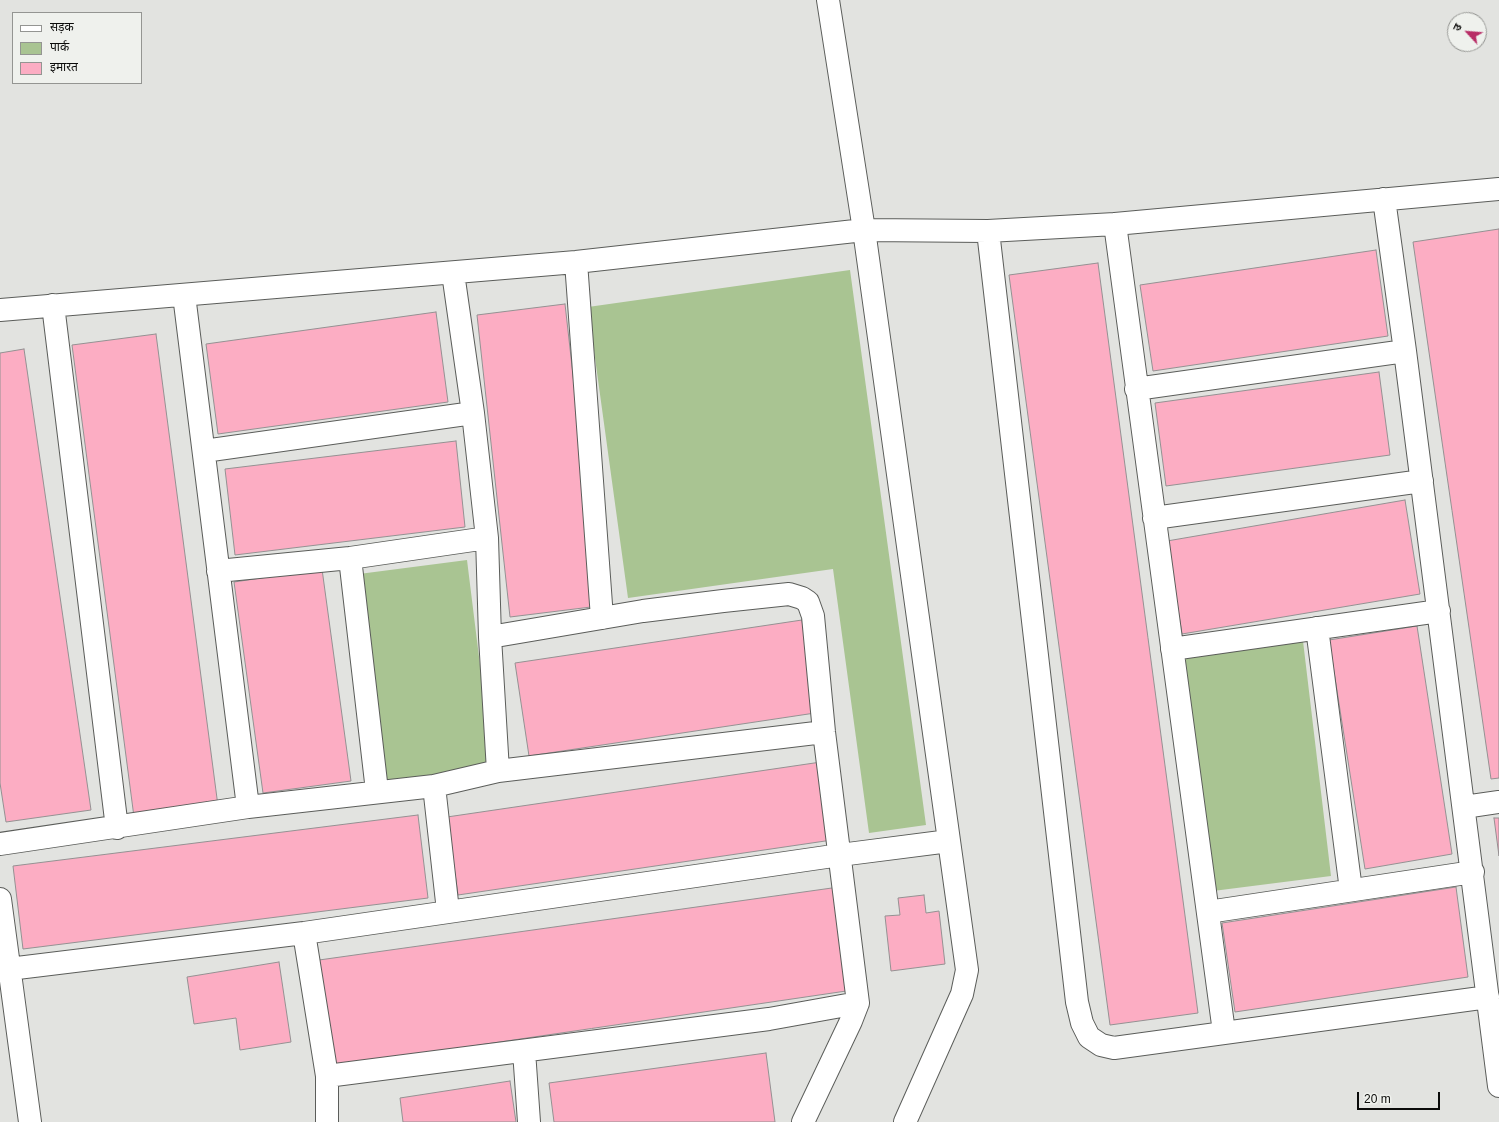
<!DOCTYPE html>
<meta charset="utf-8">
<style>
body{margin:0}
#map{position:relative;width:1499px;height:1122px;overflow:hidden;background:#e2e3e0;font-family:Helvetica,"Noto Sans Devanagari",sans-serif}
canvas{display:block}
.legend{position:absolute;left:12px;top:12px;width:130px;height:72px;box-sizing:border-box;background:#eff1ed;border:1px solid #949592;margin:0;padding:5px 7px;list-style:none;font-size:12px;color:#0b0b0a}
.legend li{display:flex;align-items:center;gap:8px;height:20px}
.legend b{width:20px;border:1px solid #949592}
.north{position:absolute;left:1447px;top:12px;width:40px;height:40px;box-sizing:border-box;background:#eff1ed;border:1px solid #949592;border-radius:50%;rotate:296deg;font-size:11px;font-weight:700;line-height:16px;text-align:center;color:#0b0b0a}
.north::after{content:'';display:block;margin:auto;width:14px;height:18px;background:#b82d66;clip-path:polygon(50% 0,100% 100%,50% 72%,0 100%)}
.scale{position:absolute;left:1357px;top:1092px;width:83px;height:18px;box-sizing:border-box;border:2px solid #0b0b0a;border-top:0;padding-left:5px;font-size:12px;line-height:14px;white-space:nowrap;color:#0b0b0a;-webkit-text-stroke:3px #eff1ed;paint-order:stroke}
</style>
<div id="map">
<canvas width="1499" height="1122"></canvas>
<ul class="legend">
<li><b style="height:5px;background:#fff"></b>सड़क</li>
<li><b style="height:11px;background:#a9c492"></b>पार्क</li>
<li><b style="height:11px;background:#fcadc3"></b>इमारत</li>
</ul>
<div class="north">उ</div>
<div class="scale">20 m</div>
</div>
<script>
const g = document.querySelector('canvas').getContext('2d');
g.lineJoin = 'round';
function paint(path, color) { g.fillStyle = color; g.fill(path, 'evenodd'); }
const shape = rows => new Path2D(rows.map(r => 'M' + r).join(''));
function stroke(path, color, width, dash) { g.strokeStyle = color; g.lineWidth = width; g.lineCap = dash ? 'butt' : 'round'; g.setLineDash(dash || []); g.stroke(path); }
paint(shape([
 [850,270,926,825,869,833,833,569,628,598,588,307],
 [467,560,493,770,385,784,359,574],
 [1303,641,1331,876,1213,891,1185,656]
]), '#a9c492');
const building = shape([
 [1499,229,1499,778,1491,779,1413,242,1499,229],
 [1376,250,1388,336,1153,371,1140,285,1376,250],
 [1098,263,1198,1013,1110,1025,1009,275,1098,263],
 [565,304,599,606,510,617,477,315,565,304],
 [436,312,448,402,218,434,206,344,436,312],
 [156,334,218,806,134,817,72,345,156,334],
 [24,349,91,810,6,822,0,783,0,353,24,349],
 [1379,372,1390,455,1166,486,1155,403,1379,372],
 [456,441,465,527,235,555,225,469,456,441],
 [1405,500,1420,594,1182,634,1167,541,1405,500],
 [322,569,351,781,263,793,234,582,322,569],
 [802,620,815,713,529,756,515,663,802,620],
 [1417,626,1452,854,1365,869,1329,640,1417,626],
 [821,762,832,840,458,895,447,817,821,762],
 [418,815,428,898,23,949,13,866,418,815],
 [1494,818,1499,818,1499,856,1494,818],
 [839,887,853,990,330,1067,312,961,839,887],
 [1456,887,1468,977,1235,1012,1222,923,1456,887],
 [924,895,926,913,939,911,945,964,891,971,885,916,900,915,898,898,924,895],
 [279,962,291,1042,240,1050,236,1018,194,1024,187,977,279,962],
 [766,1053,775,1122,554,1122,549,1083,766,1053],
 [510,1081,516,1122,403,1122,400,1098,510,1081]
]);
paint(building, '#fcadc3');
stroke(building, '#949192', 1);
const minor = shape([
 [828,0,864,230,967,970,962,994,905,1122],
 [1384,199,1405,351,1499,1086],
 [1115,224,1224,1032],
 [988,231,1077,1002,1082,1023,1089,1037,1101,1045,1114,1048,1488,997],
 [576,262,602,618],
 [453,273,473,413,487,538,490,637,498,771],
 [184,295,248,807],
 [53,305,117,828],
 [0,310,576,262,864,230,988,231,1115,224,1499,189],
 [1136,389,1405,351],
 [204,451,473,413],
 [1154,518,1422,481],
 [350,558,377,791],
 [218,571,350,558,487,538],
 [1317,628,1351,890],
 [490,637,643,611,723,601,789,594,802,598,808,602,813,616,824,732,858,1003,851,1021,803,1122],
 [1172,649,1439,611],
 [434,786,448,911],
 [1464,807,1499,802],
 [0,844,248,807,434,786,498,771,824,732],
 [0,899,30,1122],
 [1208,912,1473,872],
 [304,933,327,1076,327,1122],
 [9,969,304,933,840,855,949,841],
 [524,1051,529,1122],
 [327,1076,769,1019,858,1003]
]);
stroke(minor, '#5b5d5a', 24);
stroke(minor, '#fff', 22);
</script>
